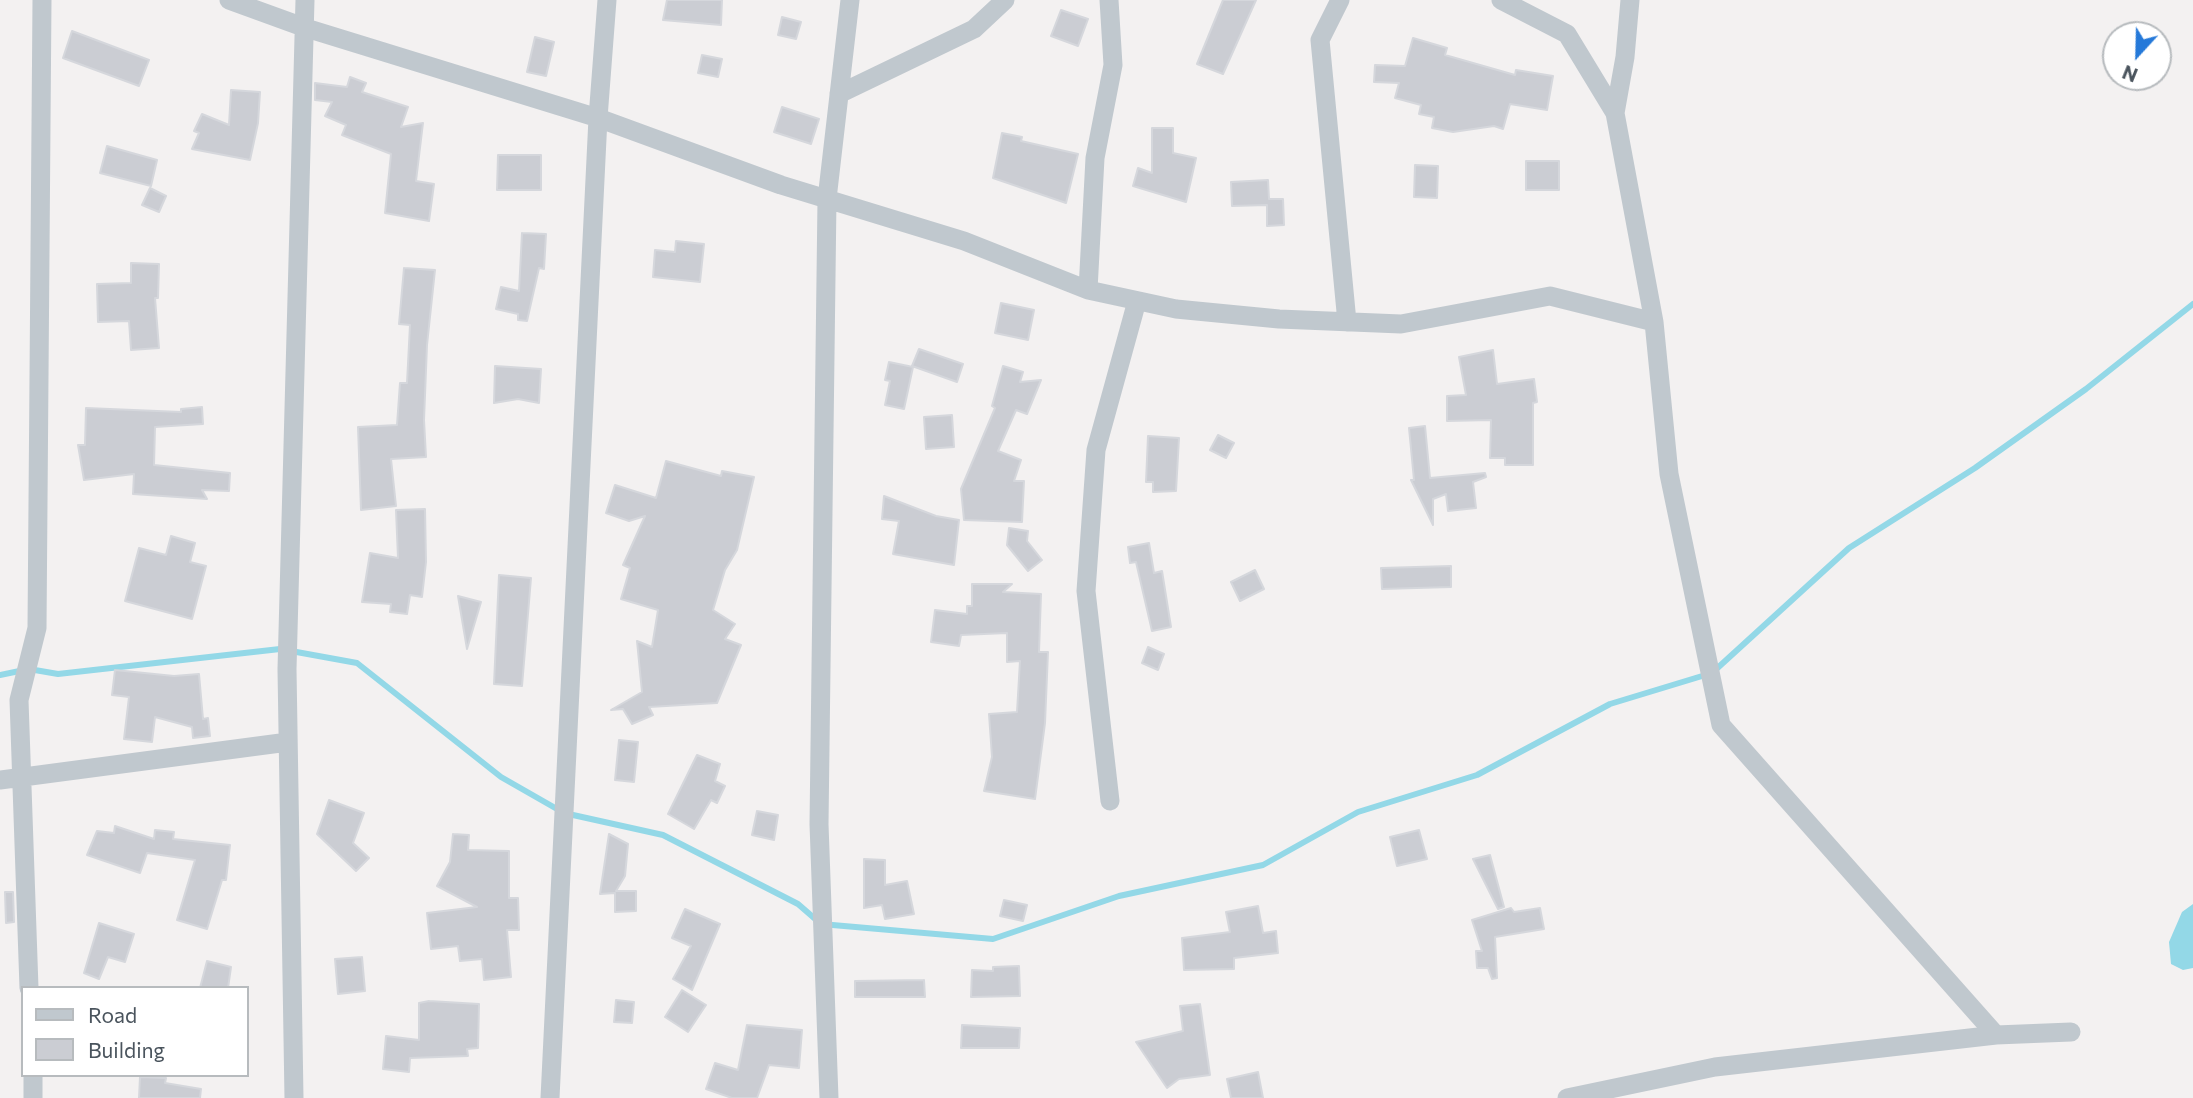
<!DOCTYPE html>
<style>
body{margin:0}
#map{position:relative;width:2193px;height:1098px;overflow:hidden;background:#f3f1f1;font-family:Commissioner,sans-serif}
canvas{display:block}
.legend{position:absolute;left:21px;top:986px;width:228px;height:91px;box-sizing:border-box;background:#fff;border:2px solid #b7bbbe;margin:0;padding:9px 12px;list-style:none;font-size:21px;color:#4a545d}
.legend li{display:flex;align-items:center;gap:14px;height:35px}
.legend b{width:35px;border:2px solid #b7bbbe}
.north{position:absolute;left:2102px;top:21px;width:70px;height:70px;box-sizing:border-box;background:#fff;border:2px solid #b7bbbe;border-radius:50%;rotate:202deg;font-size:19px;font-weight:700;line-height:28px;text-align:center;color:#4a545d}
.north::after{content:'';display:block;margin:auto;width:24px;height:32px;background:#2579d9;clip-path:polygon(50% 0,100% 100%,50% 72%,0 100%)}
</style>
<div id="map">
<canvas width="2193" height="1098"></canvas>
<ul class="legend">
<li><b style="height:9px;background:#c0c8ce"></b>Road</li>
<li><b style="height:19px;background:#cbcdd3"></b>Building</li>
</ul>
<div class="north">N</div>
</div>
<script>
const g = document.querySelector('canvas').getContext('2d');
g.lineJoin = 'round';
function paint(path, color) { g.fillStyle = color; g.fill(path, 'evenodd'); }
const shape = rows => new Path2D(rows.map(r => 'M' + r).join(''));
function stroke(path, color, width, dash) { g.strokeStyle = color; g.lineWidth = width; g.lineCap = dash ? 'butt' : 'round'; g.setLineDash(dash || []); g.stroke(path); }
paint(shape([
 [2193,904,2193,968,2183,970,2171,964,2169,942,2182,912]
]), '#93d8e7');
stroke(shape([
 [0,675,29,669,58,674,280,649,357,663,501,777,564,813,663,835,798,904,821,924,993,939,1119,896,1263,865,1358,812,1477,775,1610,704,1712,673,1849,548,1975,468,2086,389,2193,304]
]), '#93d8e7', 6);
const building = shape([
 [667,0,722,0,721,25,663,20,667,0],
 [1223,0,1256,0,1223,74,1197,64,1223,0],
 [1061,10,1088,19,1078,46,1051,36,1061,10],
 [782,17,801,22,796,39,778,35,782,17],
 [72,31,149,60,139,86,63,58,72,31],
 [535,37,554,42,546,76,527,72,535,37],
 [1413,38,1447,48,1445,55,1515,75,1516,70,1553,76,1547,110,1510,104,1503,129,1494,126,1453,132,1432,128,1434,117,1419,114,1421,105,1395,98,1399,83,1374,82,1375,65,1405,66,1413,38],
 [702,55,722,59,718,77,698,73,702,55],
 [350,77,366,83,362,92,408,107,401,127,423,123,416,181,434,184,429,221,385,213,391,154,342,135,346,125,325,116,332,102,315,100,315,83,347,87,350,77],
 [231,90,260,92,258,123,250,160,192,149,199,133,194,131,202,114,229,125,231,90],
 [782,107,819,119,811,144,774,132,782,107],
 [1152,128,1173,128,1173,153,1196,158,1186,202,1133,186,1138,168,1152,173,1152,128],
 [1002,133,1022,137,1021,141,1078,154,1066,203,993,178,1002,133],
 [107,146,157,160,151,186,100,173,107,146],
 [498,155,541,155,541,190,497,190,498,155],
 [1526,161,1559,161,1559,190,1526,190,1526,161],
 [1415,165,1438,166,1437,198,1414,197,1415,165],
 [1268,180,1269,199,1283,199,1284,225,1267,226,1267,205,1232,206,1231,182,1268,180],
 [150,188,166,196,159,212,142,205,150,188],
 [522,233,546,234,544,269,539,268,527,321,518,320,518,314,496,309,501,287,519,291,522,233],
 [676,241,704,244,700,282,653,277,655,250,675,252,676,241],
 [131,263,159,264,158,298,155,298,159,348,131,350,129,321,98,322,97,284,131,283,131,263],
 [404,268,435,270,427,345,424,420,426,457,391,459,396,506,361,510,358,427,397,425,400,383,407,383,410,325,399,324,404,268],
 [1001,303,1034,310,1028,340,995,333,1001,303],
 [919,349,963,364,957,382,912,366,919,349],
 [1493,350,1497,384,1534,379,1537,402,1533,403,1533,465,1505,465,1505,458,1490,458,1491,420,1447,421,1447,396,1466,395,1459,357,1493,350],
 [889,362,913,367,904,409,885,405,890,381,885,380,889,362],
 [495,366,541,369,539,403,518,399,494,403,495,366],
 [1003,366,1023,372,1020,382,1041,380,1027,414,1016,410,998,451,1021,460,1014,481,1024,481,1022,522,964,520,961,489,995,408,992,406,1003,366],
 [202,407,203,424,155,427,154,465,230,473,229,491,202,490,207,499,133,494,134,474,84,480,78,445,85,445,86,408,181,412,181,409,202,407],
 [952,415,954,447,926,449,924,417,952,415],
 [1425,426,1430,478,1485,473,1486,477,1473,482,1476,508,1448,511,1446,494,1433,499,1433,525,1411,480,1414,480,1409,428,1425,426],
 [1218,435,1234,443,1226,458,1210,450,1218,435],
 [1148,436,1179,438,1176,491,1153,492,1153,482,1146,482,1148,436],
 [666,461,721,476,722,471,754,477,737,550,725,570,713,610,735,624,725,639,741,645,717,703,649,707,653,715,632,724,623,709,611,710,642,692,637,641,652,647,658,610,621,599,630,568,623,565,645,516,629,521,606,513,615,485,656,498,666,461],
 [884,496,936,516,959,520,954,565,893,554,899,521,882,519,884,496],
 [425,509,426,562,422,597,410,595,407,614,390,612,391,604,362,602,370,553,398,558,396,510,425,509],
 [1009,528,1028,531,1027,541,1042,560,1028,571,1007,545,1009,528],
 [171,536,195,543,190,562,206,566,192,619,125,601,139,548,166,555,171,536],
 [1149,543,1154,573,1162,571,1171,627,1152,631,1136,562,1130,563,1128,547,1149,543],
 [1451,566,1451,587,1382,589,1381,568,1451,566],
 [1255,570,1264,589,1240,601,1231,582,1255,570],
 [499,575,531,578,522,686,494,684,499,575],
 [972,584,1012,584,1003,592,1041,594,1039,652,1048,652,1045,723,1035,799,984,791,992,757,989,714,1017,712,1020,661,1007,662,1007,633,961,635,959,646,931,642,935,610,967,614,967,606,972,606,972,584],
 [458,596,481,602,467,649,458,596],
 [1148,647,1164,654,1158,670,1142,663,1148,647],
 [115,670,174,676,199,674,203,719,208,718,210,736,193,738,192,727,155,717,152,742,124,739,129,697,112,695,115,670],
 [619,740,638,742,634,782,615,780,619,740],
 [697,755,720,764,715,781,725,786,717,803,711,800,694,829,668,814,697,755],
 [329,800,364,813,353,843,369,858,356,871,317,834,329,800],
 [757,811,778,815,774,840,752,835,757,811],
 [115,826,154,839,155,830,174,832,173,839,230,845,226,880,222,880,207,929,177,920,195,860,147,853,140,873,87,855,97,831,114,833,115,826],
 [1419,830,1427,859,1397,866,1390,837,1419,830],
 [453,834,469,835,468,850,509,851,509,898,518,898,519,930,507,930,511,977,484,980,482,959,460,961,458,946,431,949,427,913,477,907,437,886,450,862,453,834],
 [609,834,628,844,625,876,616,891,636,891,636,911,615,912,615,893,600,894,609,834],
 [1490,855,1504,907,1498,909,1473,859,1490,855],
 [864,859,885,860,885,885,907,881,914,914,885,919,882,905,864,908,864,859],
 [5,892,13,892,14,922,6,923,5,892],
 [1004,900,1027,905,1023,921,1000,916,1004,900],
 [1258,906,1263,933,1276,931,1278,953,1234,958,1234,969,1184,970,1182,938,1230,932,1226,912,1258,906],
 [1511,908,1514,912,1540,908,1544,929,1495,937,1497,978,1492,979,1488,968,1477,968,1476,951,1482,951,1472,920,1511,908],
 [685,909,720,924,692,990,673,979,691,946,672,938,685,909],
 [99,923,134,934,125,962,108,957,99,979,84,973,99,923],
 [362,957,365,991,338,994,335,959,362,957],
 [207,961,231,967,228,988,200,988,207,961],
 [1019,966,1020,996,971,997,972,970,993,971,993,967,1019,966],
 [924,980,925,997,855,997,855,981,924,980],
 [682,990,706,1005,688,1032,665,1017,682,990],
 [616,1000,634,1002,632,1023,614,1022,616,1000],
 [429,1001,479,1004,478,1048,467,1049,468,1056,410,1058,409,1072,383,1069,386,1036,419,1040,419,1003,429,1001],
 [1200,1004,1210,1075,1179,1079,1167,1088,1136,1042,1183,1031,1180,1006,1200,1004],
 [747,1025,802,1030,799,1068,769,1065,757,1098,732,1098,706,1089,715,1063,738,1070,747,1025],
 [962,1025,1020,1028,1019,1048,961,1048,962,1025],
 [1258,1072,1263,1098,1231,1098,1227,1079,1258,1072],
 [140,1077,166,1078,165,1083,201,1089,200,1098,139,1098,140,1077]
]);
paint(building, '#cbcdd3');
stroke(building, '#d5d7dc', 2);
stroke(shape([
 [229,0,306,28,598,118,781,185,964,241,1088,290,1176,309,1279,319,1401,324,1550,296,1654,322],
 [1340,0,1320,40,1347,322],
 [1501,0,1567,34,1615,113],
 [1630,0,1625,57,1615,113,1654,322,1669,474,1721,725,1996,1035],
 [839,94,974,29,1005,0],
 [1088,290,1095,158,1113,65,1109,0],
 [0,780,288,742],
 [1110,801,1086,591,1096,450,1137,301],
 [29,988,19,700,37,628,42,0],
 [33,1075,33,1098],
 [294,1098,287,669,305,0],
 [550,1098,598,118,607,0],
 [829,1098,819,824,827,199,850,0],
 [1567,1098,1715,1067,1996,1035,2071,1032]
]), '#c0c8ce', 19);
</script>
